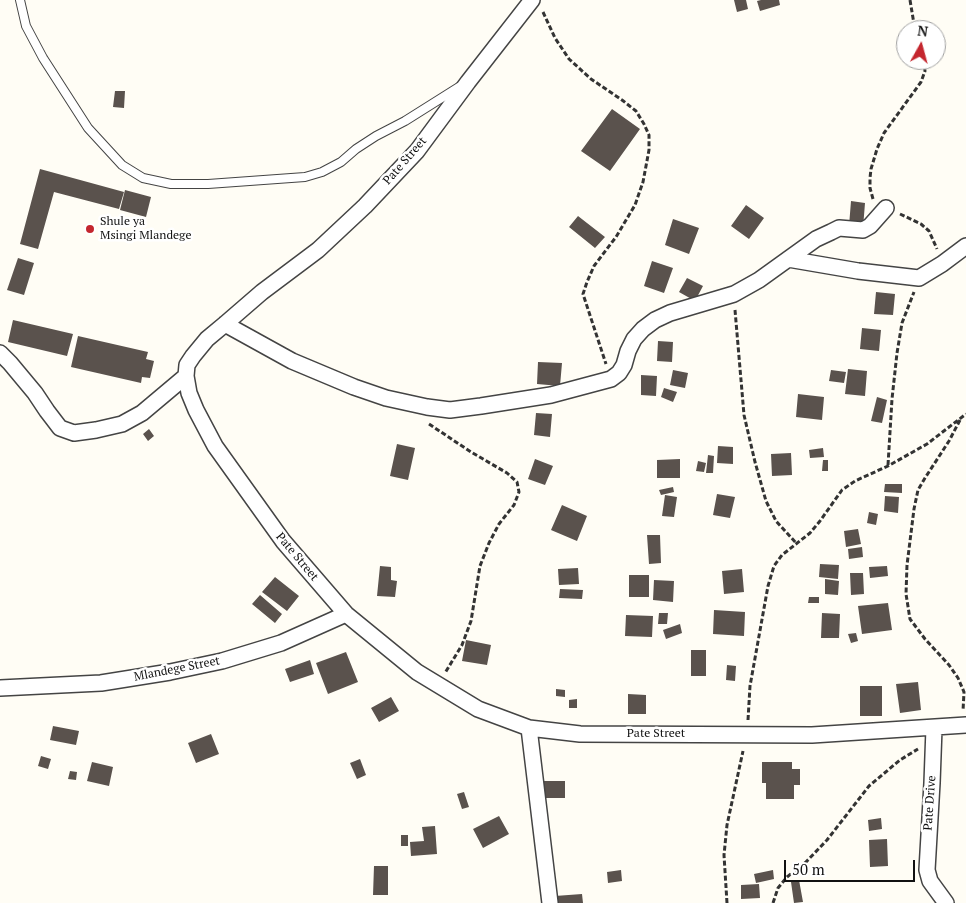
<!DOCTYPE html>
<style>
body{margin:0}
#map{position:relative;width:966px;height:903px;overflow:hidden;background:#fffdf5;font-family:"PT Serif",serif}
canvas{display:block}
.north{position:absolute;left:896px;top:20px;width:50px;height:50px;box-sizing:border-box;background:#fff;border:1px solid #a0a0a0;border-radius:50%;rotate:7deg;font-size:14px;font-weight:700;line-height:20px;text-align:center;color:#111}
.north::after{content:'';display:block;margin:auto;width:18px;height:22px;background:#c4262e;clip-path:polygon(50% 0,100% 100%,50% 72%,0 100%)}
.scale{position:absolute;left:784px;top:860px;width:131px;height:22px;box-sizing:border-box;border:2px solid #111;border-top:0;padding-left:6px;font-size:15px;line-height:18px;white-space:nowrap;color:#111;-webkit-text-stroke:4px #fff;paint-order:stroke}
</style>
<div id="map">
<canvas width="966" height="903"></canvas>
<div class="north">N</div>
<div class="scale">50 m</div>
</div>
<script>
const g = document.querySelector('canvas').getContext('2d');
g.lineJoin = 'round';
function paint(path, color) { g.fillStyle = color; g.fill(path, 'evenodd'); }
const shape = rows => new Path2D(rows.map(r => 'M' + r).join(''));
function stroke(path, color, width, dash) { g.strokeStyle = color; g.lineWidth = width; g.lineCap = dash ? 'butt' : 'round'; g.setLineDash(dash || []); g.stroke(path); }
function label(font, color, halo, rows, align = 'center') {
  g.font = font + ' "PT Serif",serif'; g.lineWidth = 5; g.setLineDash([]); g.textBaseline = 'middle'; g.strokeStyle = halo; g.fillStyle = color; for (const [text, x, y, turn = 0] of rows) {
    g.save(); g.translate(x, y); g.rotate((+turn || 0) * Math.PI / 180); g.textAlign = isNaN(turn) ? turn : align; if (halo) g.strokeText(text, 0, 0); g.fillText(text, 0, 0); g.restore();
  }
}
paint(shape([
 [734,0,746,0,748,9,737,12],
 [761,0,779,0,780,5,760,11,757,1],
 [115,91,125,91,124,108,113,107],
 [612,109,640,129,610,171,581,151],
 [40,169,124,192,119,209,54,192,38,249,20,244],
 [125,190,151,197,146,217,120,210],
 [851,201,865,203,863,228,849,226],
 [746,205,764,218,749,239,731,226],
 [578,216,605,237,595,248,569,227],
 [673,219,699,228,689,254,665,245],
 [18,258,34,263,24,295,7,290],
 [652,261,673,268,664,293,644,286],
 [687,278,703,286,695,301,679,292],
 [876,292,895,294,893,315,874,314],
 [13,320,73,334,67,356,8,342],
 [862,328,881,330,879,351,860,349],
 [78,336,148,352,146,359,154,361,150,378,142,377,141,383,71,367],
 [658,341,673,342,672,362,657,361],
 [538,362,562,363,560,386,537,384],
 [848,369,867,371,865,396,845,394],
 [673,370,688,373,685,388,670,385],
 [831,370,846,372,844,383,829,381],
 [641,375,657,376,656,396,641,395],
 [664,388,677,392,673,402,661,397],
 [798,394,824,397,822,420,796,417],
 [877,397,887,400,882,423,871,421],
 [536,413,552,414,550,437,534,435],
 [149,429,154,436,148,441,143,434],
 [397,444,415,448,408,480,390,476],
 [718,446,733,447,733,464,717,463],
 [823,448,824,457,810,458,809,450],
 [791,453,792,475,772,476,771,454],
 [708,455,714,456,713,473,706,473],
 [535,459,553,466,545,485,528,479],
 [680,459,680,478,657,478,657,460],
 [823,460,828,460,828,471,822,471],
 [698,461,706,463,704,472,696,471],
 [885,484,902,484,902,493,884,492],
 [673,487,674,492,661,495,659,490],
 [717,494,735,497,730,518,713,515],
 [665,495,677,497,674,517,662,516],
 [885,496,899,497,898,513,884,511],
 [562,505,587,516,577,541,551,530],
 [869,512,878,514,876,525,867,523],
 [858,529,861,544,846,547,844,531],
 [647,535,660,535,661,563,649,564],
 [862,547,863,557,849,559,848,549],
 [820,564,839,565,838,579,819,577],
 [380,566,391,567,391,580,397,581,395,597,377,596],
 [887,566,888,576,870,578,869,567],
 [578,568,579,584,559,585,558,569],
 [742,569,744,592,724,594,722,571],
 [850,573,863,573,864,594,851,595],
 [629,575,649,575,649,597,629,597],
 [275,577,299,596,287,611,262,592],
 [825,579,839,581,838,595,825,594],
 [654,580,674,581,673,602,653,600],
 [560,589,583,590,582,599,559,598],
 [260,595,282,614,275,623,252,604],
 [809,597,819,597,819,603,808,603],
 [888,603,892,630,862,634,858,606],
 [714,610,745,612,744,636,713,634],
 [659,613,668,613,667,624,658,624],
 [822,613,840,614,839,638,821,638],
 [626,615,653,616,652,637,625,636],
 [680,624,682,633,666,639,663,630],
 [856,633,858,641,851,643,848,634],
 [466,640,491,645,487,665,462,661],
 [691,650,706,650,706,676,691,676],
 [346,652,358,682,328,694,316,663],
 [310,660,314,674,290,682,285,669],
 [727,665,736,666,735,681,726,680],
 [918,682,921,710,900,713,896,684],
 [860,686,882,686,882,716,860,716],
 [556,689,565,690,565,697,556,696],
 [628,694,646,695,646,714,628,714],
 [391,697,399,711,379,722,371,708],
 [577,699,577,708,569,708,569,700],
 [53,726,79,731,76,745,50,740],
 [211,734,219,754,196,763,188,743],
 [41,756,51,759,48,769,38,766],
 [360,759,366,775,357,779,350,763],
 [92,762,113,767,109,786,87,781],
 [762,762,792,762,792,769,800,769,800,785,794,785,794,799,766,799,766,783,762,783],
 [70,771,77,772,76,780,68,779],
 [544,781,565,781,565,798,544,798],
 [464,792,469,807,462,809,457,794],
 [499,816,509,834,483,848,473,829],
 [881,818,882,829,869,831,868,820],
 [435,826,437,854,411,856,410,842,424,841,422,827],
 [401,835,408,835,408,846,401,846],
 [887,839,888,866,870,867,869,840],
 [374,866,388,866,388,895,373,895],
 [621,870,622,881,608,883,607,872],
 [773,870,774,879,756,883,754,874],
 [799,880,803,902,794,903,791,882],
 [759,884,760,898,741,899,741,885],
 [582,894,583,903,556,903,555,896]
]), '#5a524d');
const lane = shape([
 [20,0,26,26,43,58,88,128,122,165,143,178,171,184,208,184,305,177,322,172,341,162,356,149,376,136,405,121,459,87]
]);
const street = shape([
 [532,0,468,82,417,151,365,206,318,250,262,292,225,324,207,339,193,356,187,365,186,376,189,393,196,410,215,446,283,541,346,614,417,672,478,709,529,728,580,734,812,735,966,725],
 [788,259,858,271,919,278,942,264,966,246],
 [225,324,292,361,354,387,386,398,427,407,450,410,481,406,551,395,611,379,619,373,624,365,628,351,634,339,643,329,655,320,670,313,734,294,759,280,816,239,831,232,839,228,863,230,870,226,886,208],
 [0,353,10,363,35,393,47,411,60,428,74,433,96,430,122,424,142,413,186,376],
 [0,688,101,683,170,672,222,661,281,643,346,614],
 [529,728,550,903],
 [934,728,932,783,927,870,930,881,946,903]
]);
stroke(lane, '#444', 10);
stroke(street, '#444', 18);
stroke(shape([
 [910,0,915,30],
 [543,12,555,38,569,59,591,79,622,100,636,111,644,124,649,135,649,150,643,182,635,205,616,237,594,266,587,282,583,294,606,364],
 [873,199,870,188,870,178,871,169,877,149,884,133,921,82,925,71,923,60],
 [900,214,921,224,929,231,937,249],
 [735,310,744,415,755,462,766,501,776,521,797,544],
 [960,420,949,441,925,478,918,490,914,509,907,565,906,594,910,619,925,639,949,665,958,678,964,692,963,711],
 [429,424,471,452,507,473,517,482,519,492,514,505,499,524,489,543,480,566,471,621,462,645,445,673],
 [888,465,892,399,897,353,902,323,914,292],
 [748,720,750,686,768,586,774,566,782,555,810,533,820,521,842,490,855,481,888,466,927,444,966,414],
 [727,903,724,855,727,825,743,751],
 [773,903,778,888,787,877,806,862,827,840,869,786,900,760,918,749]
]), '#333', 3, [5, 2.5]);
stroke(lane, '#fff', 8);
stroke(street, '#fff', 15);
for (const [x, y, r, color] of [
 [90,229,5,"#c4262e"]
]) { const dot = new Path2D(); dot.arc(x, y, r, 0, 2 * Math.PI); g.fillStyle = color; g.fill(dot); stroke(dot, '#fff', 2); }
label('12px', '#111', '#fff', [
 ["Pate Street",405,161,-49],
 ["Pate Street",297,557,50],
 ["Mlandege Street",177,669,-11],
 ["Pate Street",656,734],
 ["Pate Drive",930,803,-86]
]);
label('12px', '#111', '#fff', [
 ["Shule ya",100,222],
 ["Msingi Mlandege",100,236]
], 'left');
</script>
